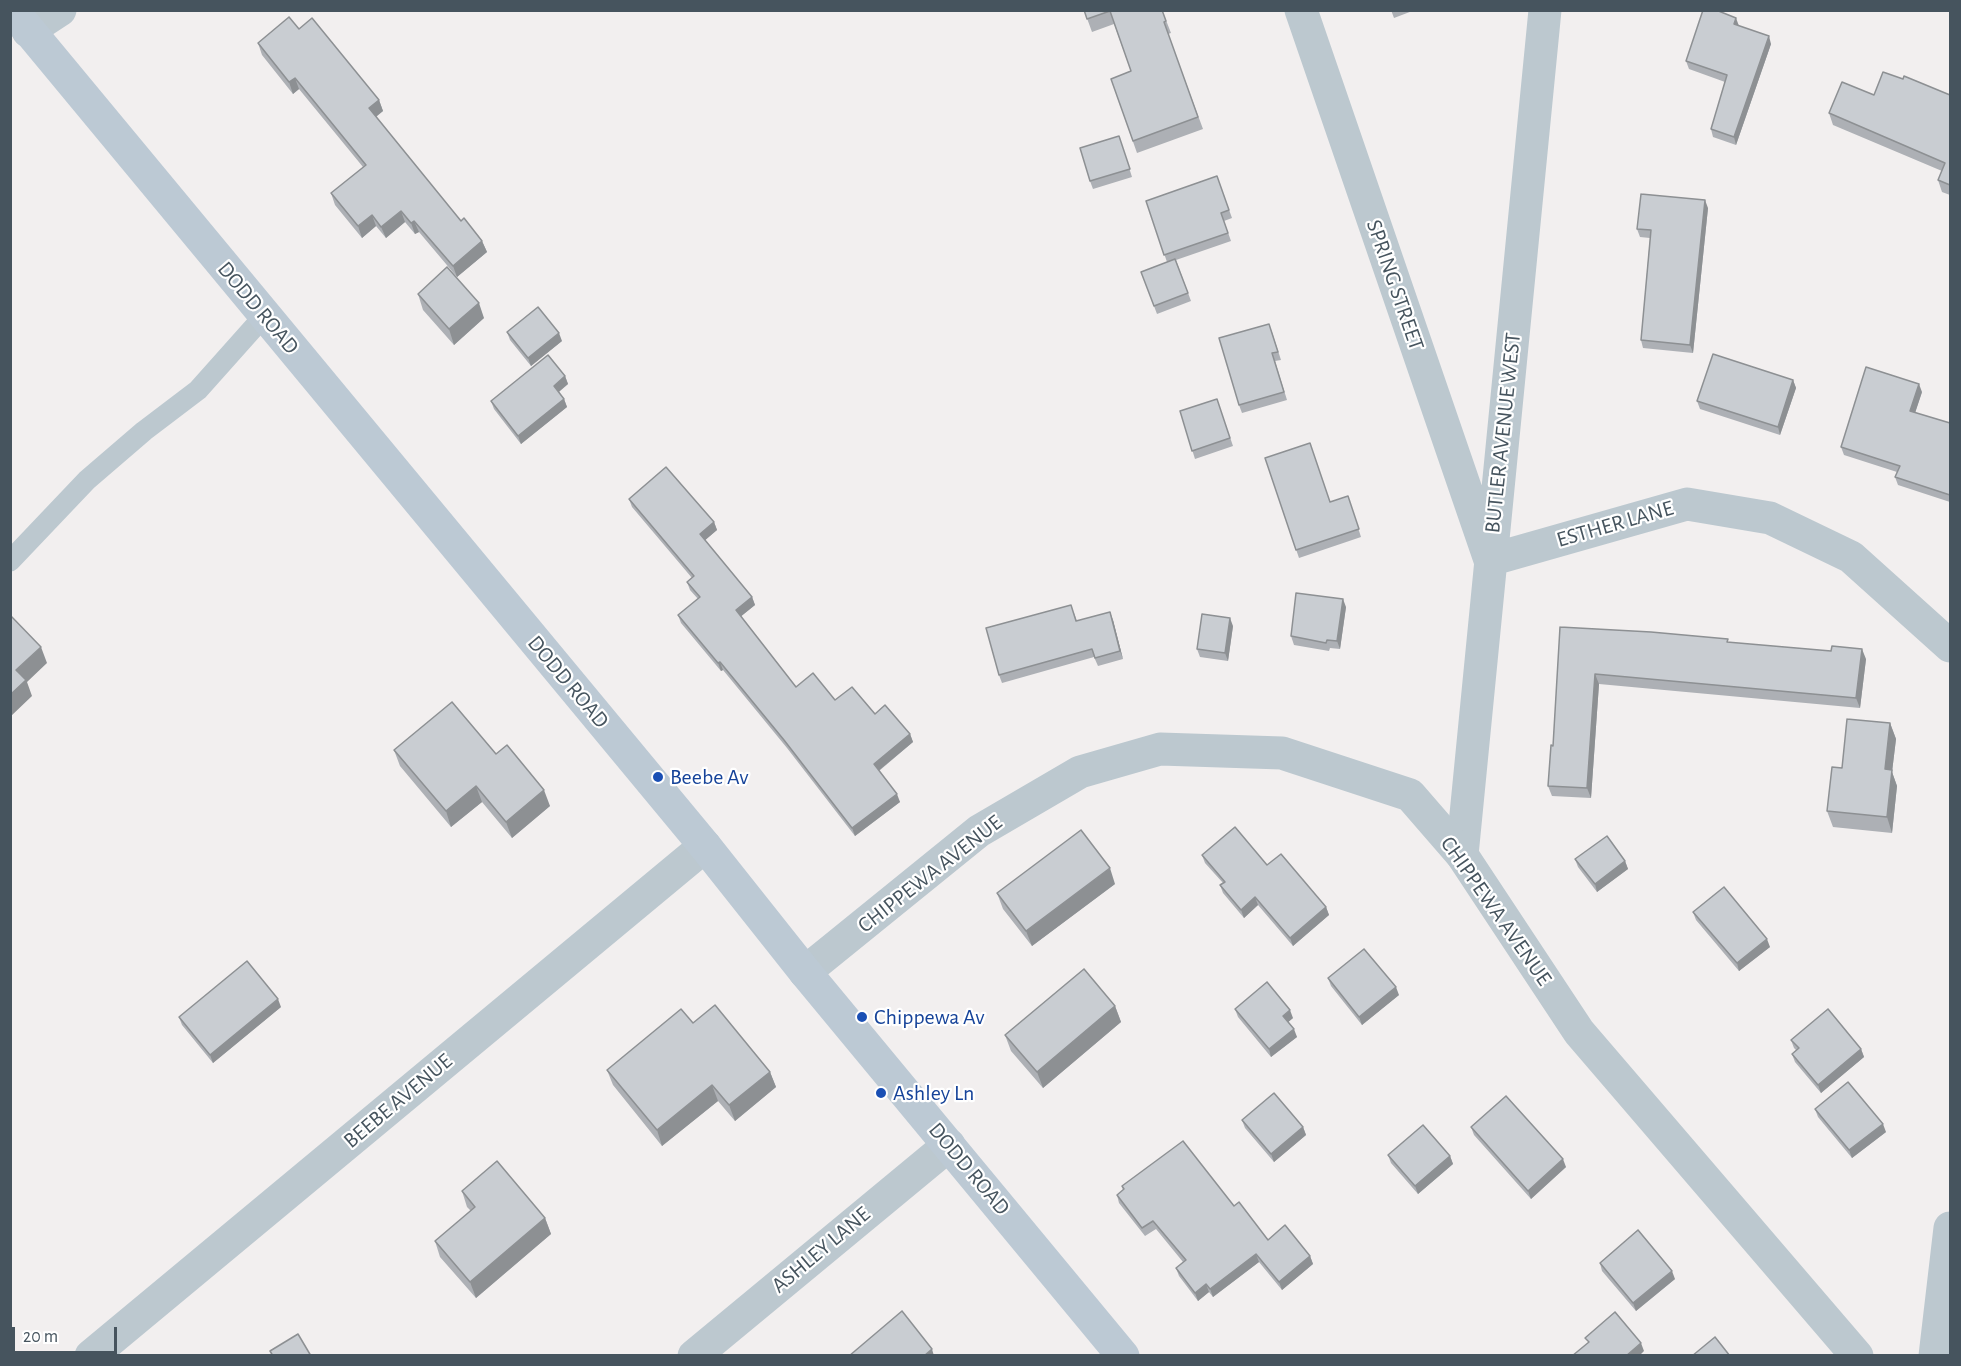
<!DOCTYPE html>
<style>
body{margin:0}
#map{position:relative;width:1961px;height:1366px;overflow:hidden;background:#f2efef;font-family:"Alegreya Sans",sans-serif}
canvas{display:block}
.frame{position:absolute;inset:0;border:12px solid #46545e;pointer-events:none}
.scale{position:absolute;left:12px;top:1327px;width:105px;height:27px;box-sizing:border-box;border:3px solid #46545e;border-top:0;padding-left:8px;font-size:18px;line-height:21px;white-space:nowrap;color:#46545e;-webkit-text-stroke:4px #fff;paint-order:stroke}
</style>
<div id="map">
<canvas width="1961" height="1366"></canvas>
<div class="frame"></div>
<div class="scale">20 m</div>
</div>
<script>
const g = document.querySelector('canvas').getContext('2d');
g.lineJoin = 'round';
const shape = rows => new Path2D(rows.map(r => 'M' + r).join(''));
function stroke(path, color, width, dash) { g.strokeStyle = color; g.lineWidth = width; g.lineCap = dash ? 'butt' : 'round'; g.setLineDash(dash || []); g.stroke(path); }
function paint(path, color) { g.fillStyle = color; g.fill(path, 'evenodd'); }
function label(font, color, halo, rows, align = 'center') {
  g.font = font + ' "Alegreya Sans",sans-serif'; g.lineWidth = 4.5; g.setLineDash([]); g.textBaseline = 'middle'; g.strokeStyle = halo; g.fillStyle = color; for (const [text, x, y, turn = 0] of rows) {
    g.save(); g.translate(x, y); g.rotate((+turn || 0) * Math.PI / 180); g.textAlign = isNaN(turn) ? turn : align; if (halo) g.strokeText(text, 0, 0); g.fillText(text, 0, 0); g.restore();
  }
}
stroke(shape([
 [10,561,87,480,144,431,198,390,264,316]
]), '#bcc8cf', 21);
stroke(shape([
 [1301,10,1490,560,1687,504,1770,518,1851,557,1950,646],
 [28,31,60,10],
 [1462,855,1545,10],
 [91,1356,705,846],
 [694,1356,949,1145],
 [1935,1356,1950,1228]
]), '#bcc8cf', 33);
stroke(shape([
 [805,972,979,831,1080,772,1160,749,1282,753,1410,795,1462,855,1579,1032,1857,1356]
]), '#bcc8cf', 33);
stroke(shape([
 [12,10,705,846,805,972,1123,1356]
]), '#bcc9d4', 33);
paint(shape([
 [1084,10,1162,10,1171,33,1168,34,1203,129,1137,153,1111,79,1131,71,1114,24,1092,32],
 [1391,10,1415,10,1394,18],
 [1739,26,1771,44,1736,145,1713,137,1711,129,1725,82,1689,69,1686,61],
 [299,29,379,100,383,111,376,117,461,221,482,241,487,252,457,277,419,232,415,234,405,222,386,238,376,226,362,238,335,205,331,193,363,167,299,89,293,94,262,55,258,43],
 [1903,79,1950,95,1950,195,1942,192,1938,180,1942,171,1833,125,1829,113,1874,95],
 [1119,136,1132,177,1093,189,1090,181],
 [1217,176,1232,218,1224,221,1231,241,1176,260,1191,301,1157,314,1141,272,1167,262,1146,201],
 [1708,208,1693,353,1643,348,1641,340,1650,238,1640,237,1637,229],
 [418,294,484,318,454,345,423,310],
 [507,332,562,341,531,366,510,340],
 [1272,332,1281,360,1275,361,1287,400,1242,413,1239,405],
 [565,376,568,384,559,392,564,399,567,407,521,444,494,409,491,401],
 [1793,380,1796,388,1780,435,1700,409,1697,401],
 [1922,392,1915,413,1950,423,1950,502,1898,485,1895,477,1897,472,1844,455,1841,447],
 [1217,399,1233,446,1195,459,1180,411],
 [1265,458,1330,502,1348,496,1361,537,1299,558],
 [629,499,714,522,717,530,705,540,752,597,755,605,741,616,796,687,875,714,910,734,913,742,879,771,900,802,855,836,787,748,723,670,721,671,681,623,678,615,698,599,690,590,687,582,692,578,632,507],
 [1346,607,1340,649,1330,648,1329,651,1294,645,1291,636],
 [1074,613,1077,621,1113,620,1123,659,1098,666,1094,657,1002,683,999,675],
 [1233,626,1228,661,1200,657,1197,649],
 [1560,627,1729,642,1866,659,1860,708,1599,684,1591,798,1552,796,1548,786,1553,746],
 [1890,723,1896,739,1892,772,1897,786,1892,833,1833,827,1827,811],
 [394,750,496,754,550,806,512,838,482,802,451,827,400,766],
 [1202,855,1267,865,1326,907,1329,915,1293,946,1258,905,1244,918,1223,893,1220,885,1223,883,1205,863],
 [1575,859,1625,861,1628,869,1597,892,1578,867],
 [1115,884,1032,946,1003,909,997,893],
 [1693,912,1770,947,1739,971,1696,920],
 [1328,978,1399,995,1362,1025,1331,986],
 [1115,1006,1121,1022,1043,1088,1011,1051,1005,1035],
 [281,1007,213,1063,182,1025,179,1017],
 [1235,1009,1293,1018,1288,1022,1297,1037,1271,1057,1238,1017],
 [693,1023,770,1072,776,1087,735,1121,718,1101,662,1146,613,1085,607,1070],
 [1791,1040,1861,1049,1864,1057,1821,1093,1795,1062,1792,1054,1796,1050,1794,1048],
 [1815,1109,1886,1132,1852,1158,1818,1117],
 [1242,1120,1303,1127,1306,1135,1274,1162,1245,1128],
 [1471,1127,1566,1167,1531,1199,1474,1135],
 [1388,1155,1450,1156,1453,1164,1418,1194,1391,1163],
 [1122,1186,1234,1206,1268,1240,1310,1256,1313,1264,1282,1290,1259,1262,1213,1297,1209,1292,1198,1301,1179,1276,1176,1268,1183,1262,1156,1229,1145,1236,1119,1203,1117,1195,1123,1190],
 [462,1191,545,1218,551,1234,476,1298,440,1257,435,1241,471,1211,467,1207],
 [1600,1263,1675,1279,1636,1311,1602,1271]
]), '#adb0b5');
paint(shape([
 [1736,18,1739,26,1734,24],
 [1769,36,1771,44,1736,145,1734,137],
 [295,78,299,89,293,94,289,82],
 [379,100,383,111,373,119,369,108],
 [1705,200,1708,208,1693,353,1690,345],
 [401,211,405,222,386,238,381,227],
 [372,215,376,226,362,238,358,226],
 [414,221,419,232,415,234,411,223],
 [482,241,487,252,457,277,453,266],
 [479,303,484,318,454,345,449,329],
 [559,333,562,341,531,366,528,358],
 [565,376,568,384,556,394,554,386],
 [1793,380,1796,388,1780,435,1778,427],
 [1919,384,1922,392,1913,419,1910,411],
 [564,399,567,407,521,444,518,436],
 [714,522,717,530,703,542,700,534],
 [752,597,755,605,739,618,736,610],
 [1343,599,1346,607,1340,649,1337,641],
 [1110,612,1113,620,1123,659,1120,651],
 [1230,618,1233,626,1228,661,1225,653],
 [41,647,47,663,27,682,32,696,10,717,10,695,16,670],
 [1862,649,1866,659,1860,708,1856,698],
 [720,662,723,670,721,671,718,663],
 [1595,674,1599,684,1591,798,1587,788],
 [1890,723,1896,739,1892,772,1897,786,1892,833,1887,817,1885,769],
 [910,734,913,742,877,772,874,764],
 [476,786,482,802,451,827,446,811],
 [544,790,550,806,512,838,506,822],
 [897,794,900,802,855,836,852,828],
 [1625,861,1628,869,1597,892,1595,884],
 [1110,868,1115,884,1032,946,1026,931],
 [1255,897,1258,905,1244,918,1241,910],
 [1326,907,1329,915,1293,946,1290,938],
 [1767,939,1770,947,1739,971,1737,963],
 [1396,987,1399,995,1362,1025,1359,1017],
 [278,999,281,1007,213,1063,210,1055],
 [1115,1006,1121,1022,1043,1088,1037,1072],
 [1290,1010,1293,1018,1286,1024,1283,1016],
 [1294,1029,1297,1037,1271,1057,1269,1049],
 [1861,1049,1864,1057,1821,1093,1818,1085],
 [770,1072,776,1087,735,1121,729,1105],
 [712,1085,718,1101,662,1146,657,1130],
 [1883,1124,1886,1132,1852,1158,1849,1150],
 [1303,1127,1306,1135,1274,1162,1271,1154],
 [1450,1156,1453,1164,1418,1194,1415,1186],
 [1563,1159,1566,1167,1531,1199,1528,1191],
 [545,1218,551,1234,476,1298,470,1282],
 [1256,1254,1259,1262,1213,1297,1210,1289],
 [1310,1256,1313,1264,1282,1290,1279,1282],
 [1672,1271,1675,1279,1636,1311,1633,1303],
 [1206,1284,1209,1292,1198,1301,1195,1293],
 [1641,1343,1644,1351,1639,1356,1626,1356],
 [932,1349,934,1356,924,1356]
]), '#8d9093');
const building = shape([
 [1084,10,1162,10,1166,21,1164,22,1198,117,1133,141,1111,79,1131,71,1110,11,1087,19,1084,10],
 [1703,10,1716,10,1736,18,1734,24,1769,36,1734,137,1711,129,1727,75,1686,61,1703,10],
 [289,17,299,29,312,18,379,100,369,108,461,221,464,218,482,241,453,266,414,221,411,223,401,211,381,227,372,215,358,226,331,193,366,165,295,78,289,82,258,43,289,17],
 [1883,72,1903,79,1904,76,1950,95,1950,185,1938,180,1945,163,1829,113,1842,82,1874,95,1883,72],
 [1119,136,1130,169,1090,181,1080,148,1119,136],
 [1217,176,1229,210,1221,213,1228,233,1164,255,1146,201,1217,176],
 [1641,194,1705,200,1690,345,1641,340,1651,230,1637,229,1641,194],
 [1175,259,1188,293,1154,306,1141,272,1175,259],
 [447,267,479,303,449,329,418,294,447,267],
 [538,307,559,333,528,358,507,332,538,307],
 [1269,324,1278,352,1272,353,1284,392,1239,405,1219,338,1269,324],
 [1713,354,1793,380,1778,427,1697,401,1713,354],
 [548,355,565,376,554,386,564,399,518,436,491,401,548,355],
 [1866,367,1919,384,1910,411,1950,423,1950,495,1895,477,1900,466,1841,447,1866,367],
 [1217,399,1230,438,1192,451,1180,411,1217,399],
 [1310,443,1330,502,1348,496,1359,529,1296,550,1265,458,1310,443],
 [666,467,714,522,700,534,752,597,736,610,796,687,813,673,835,700,852,687,875,714,885,705,910,734,874,764,897,794,852,828,784,740,720,662,718,663,678,615,700,597,687,582,694,576,629,499,666,467],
 [1296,593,1343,599,1337,641,1327,640,1326,643,1291,636,1296,593],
 [1071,605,1076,621,1110,612,1120,651,1095,658,1092,649,999,675,986,628,1071,605],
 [1202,614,1230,618,1225,653,1197,649,1202,614],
 [10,615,41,647,16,670,26,680,10,695,10,615],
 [1560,627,1651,632,1728,639,1727,642,1831,651,1832,646,1862,649,1856,698,1595,674,1587,788,1548,786,1551,745,1553,746,1560,627],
 [452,702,496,754,507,745,544,790,506,822,476,786,446,811,394,750,452,702],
 [1847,719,1890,723,1885,769,1892,770,1887,817,1827,811,1832,767,1842,768,1847,719],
 [1235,827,1267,865,1281,854,1326,907,1290,938,1255,897,1241,910,1220,885,1225,882,1202,855,1235,827],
 [1081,830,1110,868,1026,931,997,893,1081,830],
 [1607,836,1625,861,1595,884,1575,859,1607,836],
 [1724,887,1767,939,1737,963,1693,912,1724,887],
 [1364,949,1396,987,1359,1017,1328,978,1364,949],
 [247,961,278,999,210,1055,179,1017,247,961],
 [1084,969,1115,1006,1037,1072,1005,1035,1084,969],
 [1267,982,1290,1010,1283,1016,1294,1029,1269,1049,1235,1009,1267,982],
 [715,1005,770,1072,729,1105,712,1085,657,1130,607,1070,681,1009,693,1023,715,1005],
 [1828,1009,1861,1049,1818,1085,1792,1054,1799,1048,1791,1040,1828,1009],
 [1848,1082,1883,1124,1849,1150,1815,1109,1848,1082],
 [1274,1093,1303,1127,1271,1154,1242,1120,1274,1093],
 [1506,1096,1563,1159,1528,1191,1471,1127,1506,1096],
 [1423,1125,1450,1156,1415,1186,1388,1155,1423,1125],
 [1183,1141,1234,1206,1239,1202,1268,1240,1285,1225,1310,1256,1279,1282,1256,1254,1210,1289,1206,1284,1195,1293,1176,1268,1186,1260,1153,1221,1142,1228,1117,1195,1124,1189,1122,1186,1183,1141],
 [497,1161,545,1218,470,1282,435,1241,475,1207,462,1191,497,1161],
 [1638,1230,1672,1271,1633,1303,1600,1263,1638,1230],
 [902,1311,932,1349,924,1356,849,1356,902,1311],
 [1615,1312,1641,1343,1626,1356,1572,1356,1589,1342,1585,1338,1615,1312],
 [298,1334,311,1356,273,1356,270,1351,298,1334],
 [1715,1337,1730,1356,1692,1356,1715,1337]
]);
paint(building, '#c9cdd2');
stroke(building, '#8d9093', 1.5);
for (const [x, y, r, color] of [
 [658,777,6,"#1a4fb4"],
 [862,1017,6,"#1a4fb4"],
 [881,1093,6,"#1a4fb4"]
]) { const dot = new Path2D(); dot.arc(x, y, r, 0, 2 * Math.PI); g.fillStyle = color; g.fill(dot); stroke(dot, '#fff', 2); }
label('22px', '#46545e', '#fff', [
 ["SPRING STREET",1395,285,71],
 ["DODD ROAD",258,308,50],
 ["BUTLER AVENUE WEST",1503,433,-84],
 ["ESTHER LANE",1615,524,-16],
 ["DODD ROAD",568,682,50],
 ["CHIPPEWA AVENUE",930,874,-38],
 ["CHIPPEWA AVENUE",1496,911,55],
 ["BEEBE AVENUE",398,1101,-40],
 ["DODD ROAD",969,1169,50],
 ["ASHLEY LANE",821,1250,-40]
]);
label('22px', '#164399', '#fff', [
 ["Beebe Av",670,777],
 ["Chippewa Av",874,1017],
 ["Ashley Ln",893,1093]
], 'left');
</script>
